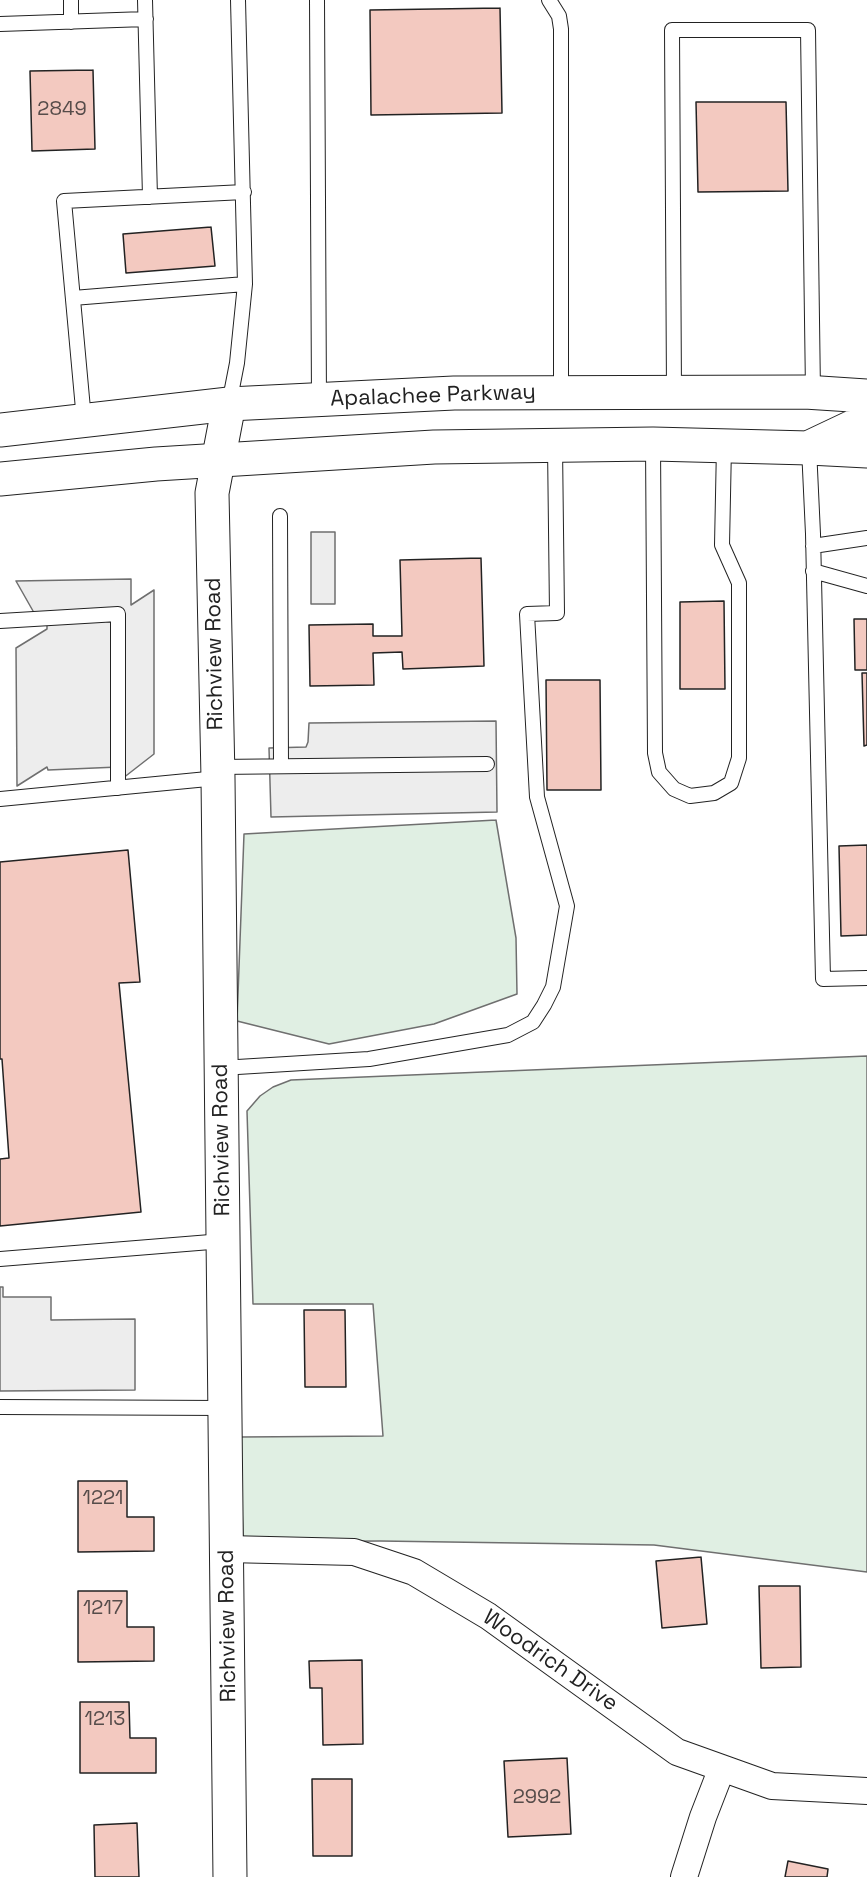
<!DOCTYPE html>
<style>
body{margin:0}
canvas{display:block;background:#fff}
</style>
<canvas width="867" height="1877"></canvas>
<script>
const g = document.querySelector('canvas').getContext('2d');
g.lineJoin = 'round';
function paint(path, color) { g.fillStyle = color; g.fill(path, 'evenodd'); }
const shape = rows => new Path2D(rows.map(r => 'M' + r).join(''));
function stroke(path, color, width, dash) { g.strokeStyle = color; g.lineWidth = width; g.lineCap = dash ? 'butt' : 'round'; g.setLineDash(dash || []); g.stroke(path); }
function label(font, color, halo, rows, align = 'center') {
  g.font = font + ' "Space Grotesk",sans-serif'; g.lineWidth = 4.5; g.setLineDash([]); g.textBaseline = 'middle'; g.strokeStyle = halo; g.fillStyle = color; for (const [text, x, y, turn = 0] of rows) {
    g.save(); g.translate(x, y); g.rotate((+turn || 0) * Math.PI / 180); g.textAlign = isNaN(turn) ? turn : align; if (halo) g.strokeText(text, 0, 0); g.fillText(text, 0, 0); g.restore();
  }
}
const green = shape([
 [496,820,516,938,517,994,434,1024,329,1044,237,1021,244,834,496,820],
 [867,1056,867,1572,654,1545,380,1541,243,1542,240,1437,383,1436,373,1304,253,1304,247,1111,260,1096,273,1087,291,1080,867,1056]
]);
paint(green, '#e0efe3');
stroke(green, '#6f6f6f', 1.5);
const parking = shape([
 [311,532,335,532,335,604,311,604,311,532],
 [131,579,131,605,154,590,154,754,118,782,118,767,48,770,47,767,17,786,16,648,47,629,47,619,37,618,16,581,131,579],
 [496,721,497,812,271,817,269,748,306,747,308,742,309,723,496,721],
 [0,1287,3,1287,3,1297,51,1297,51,1320,135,1319,135,1390,0,1391,0,1287]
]);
paint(parking, '#ededed');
stroke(parking, '#6f6f6f', 1.5);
const building = shape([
 [500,8,502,113,371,115,370,10,500,8],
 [93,70,95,149,32,151,30,71,93,70],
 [696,102,786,102,788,191,698,192,696,102],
 [211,227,215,266,126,273,123,234,211,227],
 [481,558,484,666,403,669,402,652,373,653,374,685,310,686,309,625,373,624,373,636,402,636,400,560,481,558],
 [724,601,725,689,680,689,680,602,724,601],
 [854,619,867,619,867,670,855,670,854,619],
 [862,673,867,673,867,745,864,746,862,673],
 [546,680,600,680,601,790,547,790,546,680],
 [867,845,867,935,841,936,839,846,867,845],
 [128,850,140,982,119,983,141,1212,0,1226,0,1159,9,1158,2,1059,0,1059,0,862,128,850],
 [304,1310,345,1310,346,1387,305,1387,304,1310],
 [78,1481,127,1481,127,1517,154,1517,154,1551,78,1552,78,1481],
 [701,1557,707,1624,662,1628,656,1561,701,1557],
 [759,1586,800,1586,801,1667,761,1668,759,1586],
 [78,1591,127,1591,127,1627,154,1627,154,1661,78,1662,78,1591],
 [362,1660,363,1744,323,1745,322,1688,310,1688,309,1661,362,1660],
 [80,1702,129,1702,130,1738,156,1738,156,1773,80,1773,80,1702],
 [567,1758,571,1834,508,1837,504,1761,567,1758],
 [312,1779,352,1779,352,1856,313,1856,312,1779],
 [137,1823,139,1877,95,1877,94,1825,137,1823],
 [788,1861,828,1869,827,1877,785,1877,788,1861]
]);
paint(building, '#f3c9c0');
stroke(building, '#222', 1.5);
const lane = shape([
 [71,0,71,22],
 [145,0,150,197],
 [317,0,319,400],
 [549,0,559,16,561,29,561,393],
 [0,24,146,19],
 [73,298,245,284],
 [674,393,672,30,808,30,813,392],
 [229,404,237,363,245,284,238,0],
 [84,420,64,201,244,192],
 [653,444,655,753,659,772,674,789,690,796,714,793,731,783,739,758,739,583,722,545,724,446],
 [809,448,813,534,823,979,867,978],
 [280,516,281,766],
 [813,546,867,538],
 [813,571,867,586],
 [0,621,118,614,118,788],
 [218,767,487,764],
 [0,799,218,778],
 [221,1068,369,1059,508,1035,533,1022,544,1005,553,987,567,906,537,797,527,614,557,613,555,446],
 [0,1259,223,1241],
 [0,1407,225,1408]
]);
const street = shape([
 [227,1549,354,1552,414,1572,488,1616,677,1752,772,1786,867,1791],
 [684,1877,703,1817,722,1768]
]);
const secondary = shape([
 [229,404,212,493,218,778,230,1877]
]);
const primary = shape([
 [0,430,229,404,454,393,805,392,867,396],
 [812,446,867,420],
 [0,479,156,464,434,447,653,444,809,448,867,451]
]);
stroke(lane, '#222', 16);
stroke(street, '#222', 28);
stroke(secondary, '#222', 35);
stroke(primary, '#222', 35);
stroke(lane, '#fff', 14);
stroke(street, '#fff', 26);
stroke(secondary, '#fff', 33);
stroke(primary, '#fff', 33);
label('20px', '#564c4a', null, [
 ["2849",62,110],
 ["1221",103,1499],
 ["1217",103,1609],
 ["1213",105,1720],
 ["2992",537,1798]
]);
label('22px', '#222', '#fff', [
 ["Apalachee Parkway",433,396,-2],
 ["Richview Road",215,654,-91],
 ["Richview Road",222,1140,-91],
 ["Richview Road",228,1626,-91],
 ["Woodrich Drive",550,1661,35]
]);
</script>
